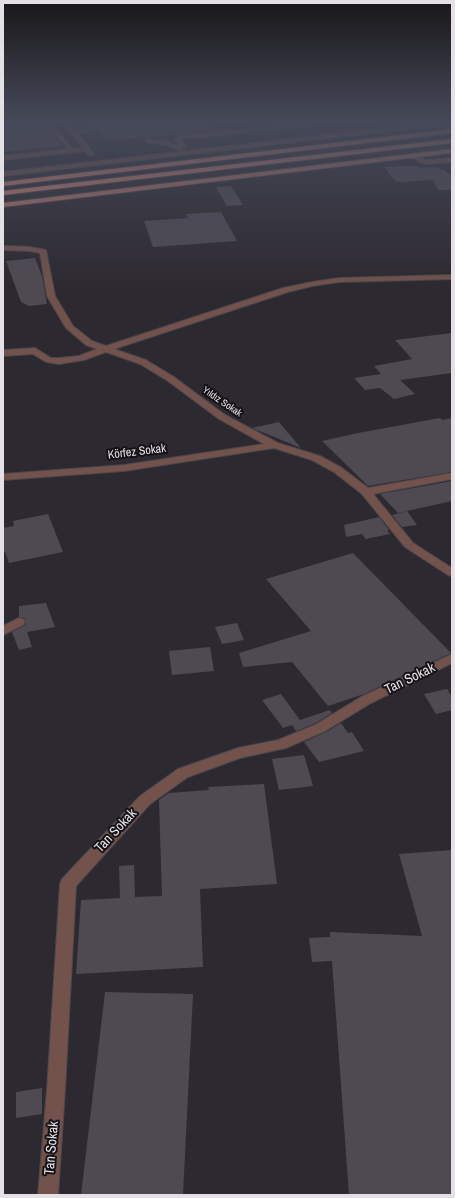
<!DOCTYPE html>
<meta charset="utf-8">
<style>
body{margin:0}
#map{position:relative;width:455px;height:1198px;overflow:hidden;background:#2d2930;font-family:"Archivo Narrow",sans-serif}
canvas{display:block}
.frame{position:absolute;inset:0;border:4px solid #e4e1e6;pointer-events:none}
</style>
<div id="map">
<canvas width="455" height="1198"></canvas>
<div class="frame"></div>
</div>
<script>
const g = document.querySelector('canvas').getContext('2d');
g.lineJoin = 'round';
function paint(path, color) { g.fillStyle = color; g.fill(path, 'evenodd'); }
const shape = rows => new Path2D(rows.map(r => 'M' + r).join(''));
function stroke(path, color, width, dash) { g.strokeStyle = color; g.lineWidth = width; g.lineCap = dash ? 'butt' : 'round'; g.setLineDash(dash || []); g.stroke(path); }
function label(font, color, halo, rows, align = 'center') {
  g.font = font + ' "Archivo Narrow",sans-serif'; g.lineWidth = 4; g.setLineDash([]); g.textBaseline = 'middle'; g.strokeStyle = halo; g.fillStyle = color; for (const [text, x, y, turn = 0] of rows) {
    g.save(); g.translate(x, y); g.rotate((+turn || 0) * Math.PI / 180); g.textAlign = isNaN(turn) ? turn : align; if (halo) g.strokeText(text, 0, 0); g.fillText(text, 0, 0); g.restore();
  }
}
paint(shape([
 [3,121,43,121,62,146,3,152],
 [91,121,211,121,211,131,105,141],
 [402,166,419,166,420,168,437,167,441,170,445,170,452,177,452,190,438,190,433,180,398,182,394,180,384,167],
 [231,186,243,205,227,206,216,187],
 [221,212,237,241,153,247,144,221,188,218,186,214],
 [35,258,42,276,47,304,29,306,21,302,6,261],
 [452,333,452,373,400,380,415,394,394,399,380,388,365,390,354,378,381,374,374,366,412,359,395,340],
 [440,418,442,420,452,418,452,472,368,486,322,441,358,433],
 [279,422,301,448,252,428],
 [452,481,452,501,398,513,380,494],
 [407,511,417,525,402,527,392,515],
 [48,514,63,552,9,563,5,552,3,552,3,528,14,526,13,521],
 [379,517,389,530,387,530,390,534,366,539,362,534,346,537,344,525],
 [353,553,451,653,364,694,328,706,292,662,243,667,239,653,311,631,266,579],
 [46,603,55,627,27,632,32,647,19,650,12,632,24,626,26,623,24,618,19,617,19,606],
 [237,623,244,640,222,644,215,627],
 [210,647,214,671,172,675,169,651],
 [447,689,452,697,452,710,436,714,424,694],
 [281,694,300,720,330,710,332,713,314,724,296,731,292,725,283,728,262,700],
 [341,723,348,733,352,732,364,751,319,762,304,742,326,732],
 [304,755,313,786,279,790,272,759],
 [264,784,277,884,200,889,203,967,76,974,81,900,120,898,119,866,134,865,135,897,162,896,159,800,169,793,209,790,208,787],
 [452,850,452,1195,349,1195,332,961,312,962,309,938,330,937,330,932,422,936,399,854],
 [105,992,193,994,183,1195,81,1195],
 [42,1088,42,1114,16,1118,16,1092]
]), '#4f4a52');
const minor = shape([
 [47,121,53,121,54,125,73,149,83,148,61,121,67,121,74,130,87,129,88,127,83,121,89,121,94,127,91,131,77,133,90,148,94,154,93,155,89,155,85,151,3,160,3,156,68,149,49,126,47,121],
 [446,121,452,121,452,124,3,176,3,172,446,121],
 [310,123,312,124,312,126,182,139,181,140,187,146,180,150,171,148,166,145,149,143,144,140,147,138,152,140,167,141,179,146,175,141,175,138,182,135,310,123],
 [413,154,425,160,452,158,452,162,424,164,411,157,410,156,413,154],
 [3,246,30,247,46,250,55,296,73,326,92,341,106,346,283,288,312,282,339,278,452,275,452,279,339,282,312,286,288,292,114,349,146,360,174,377,225,415,278,443,320,456,342,468,368,488,452,473,452,479,373,494,413,543,452,568,452,576,448,575,405,547,362,494,334,472,312,460,274,448,124,471,3,480,3,474,124,465,264,444,219,419,168,381,140,364,106,352,84,360,59,364,46,362,33,354,3,356,3,350,35,348,51,358,59,358,79,356,97,349,86,345,66,328,47,296,40,253,30,251,3,250,3,246],
 [19,618,23,619,25,622,23,625,3,635,3,626,19,618],
 [452,654,452,663,371,703,325,731,286,748,240,758,188,777,150,804,76,886,65,1090,58,1195,38,1195,47,1090,60,884,62,879,140,796,178,769,238,748,278,740,315,725,361,697,452,654]
]);
const major = shape([
 [452,149,452,153,3,207,3,203,452,149]
]);
const highway = shape([
 [452,129,452,133,3,186,3,182,452,129],
 [452,139,452,143,3,195,3,191,452,139]
]);
stroke(minor, '#4a464d', 2);
stroke(major, '#4a464d', 2);
stroke(highway, '#4a464d', 2);
paint(minor, '#72524b');
paint(major, '#b87869');
paint(highway, '#d48674');
const sky = g.createLinearGradient(0, 0, 0, 289);
sky.addColorStop(0, '#19171a');
sky.addColorStop(0.42, '#464959');
sky.addColorStop(1, '#46495900');
g.fillStyle = sky;
g.fillRect(0, 0, 455, 289);
label('10px', '#e4e1e6', '#141216', [
 ["Yıldız Sokak",222,402,34]
]);
label('12px', '#e4e1e6', '#141216', [
 ["Körfez Sokak",137,452,-7]
]);
label('14px', '#e4e1e6', '#141216', [
 ["Tan Sokak",410,679,-26],
 ["Tan Sokak",116,831,-47],
 ["Tan Sokak",52,1148,-85]
]);
</script>
